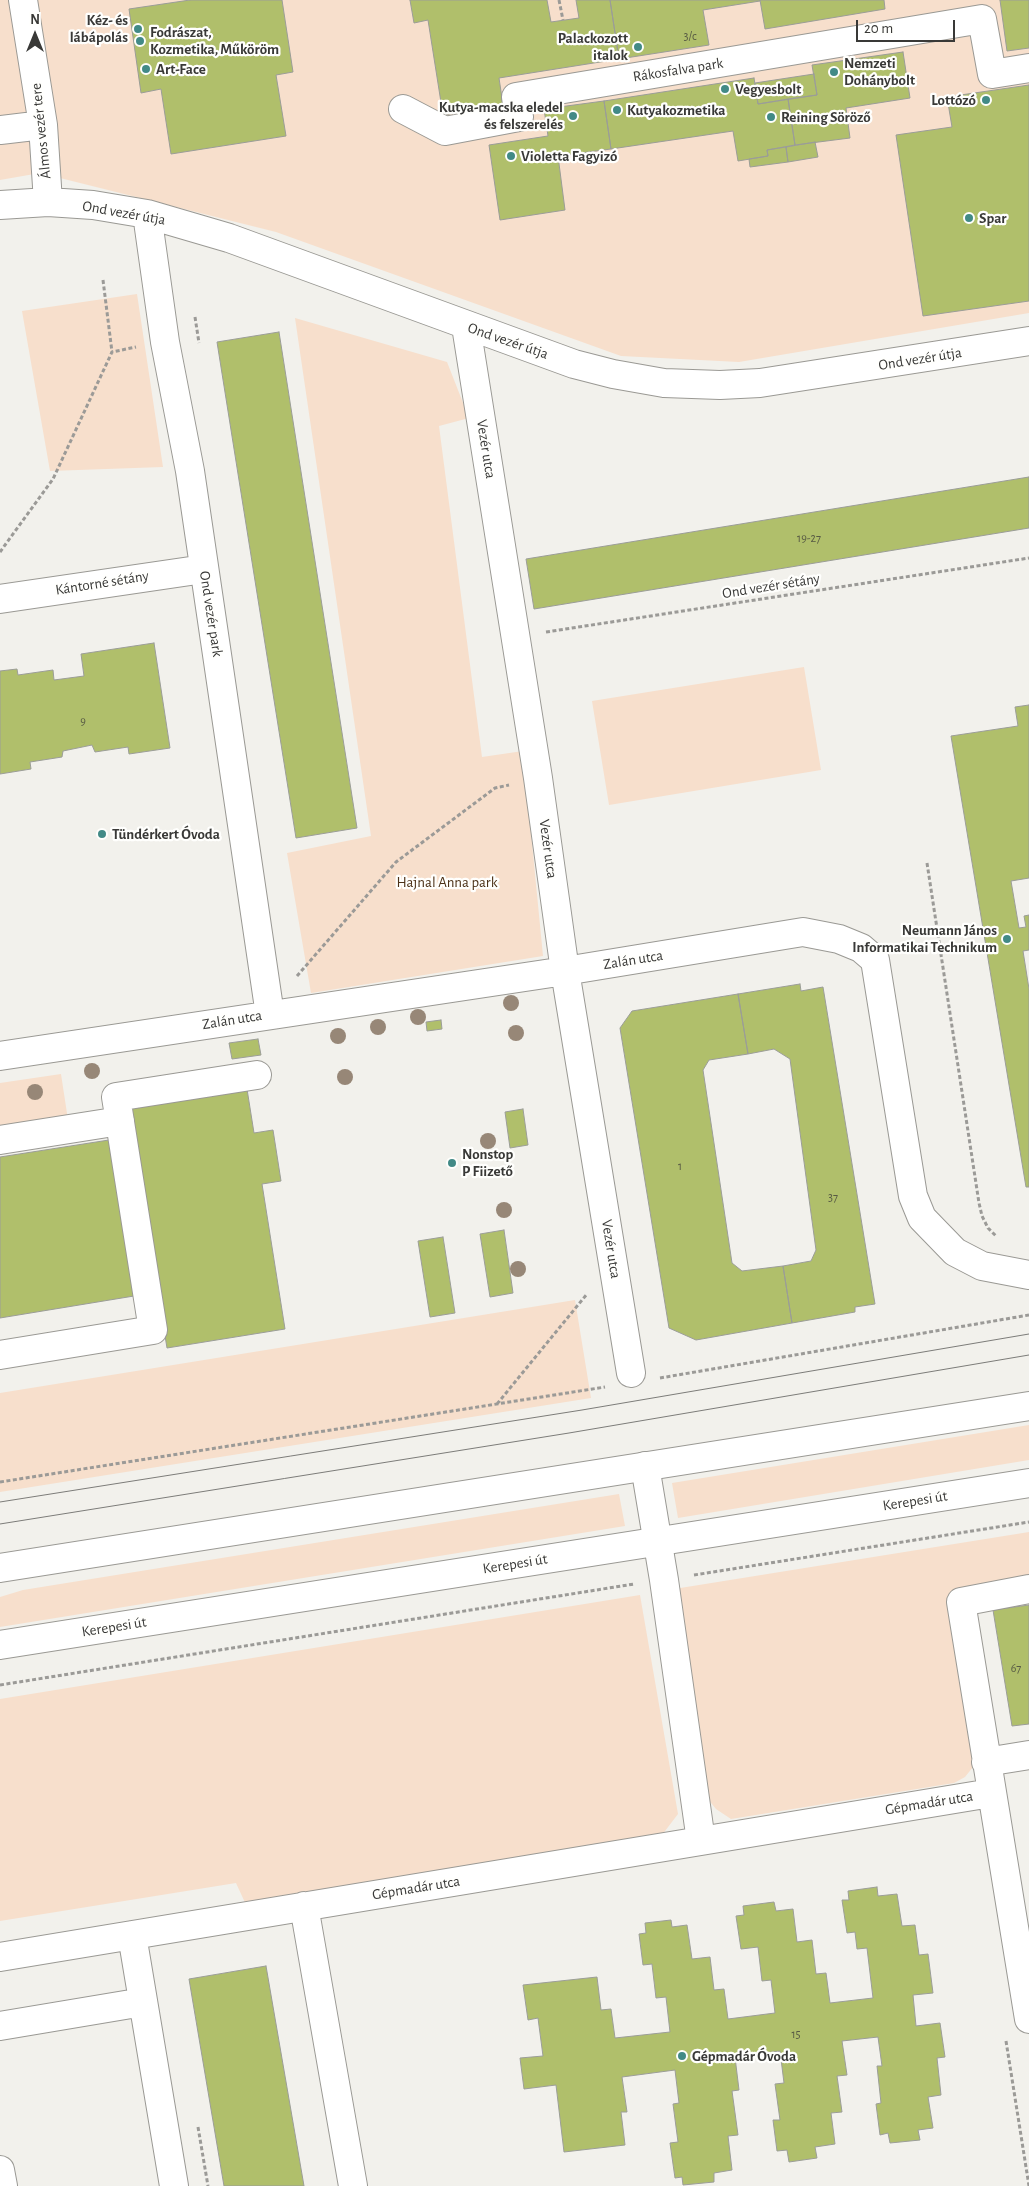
<!DOCTYPE html>
<meta charset="utf-8">
<style>
body{margin:0}
#map{position:relative;width:1029px;height:2186px;overflow:hidden;background:#f2f1ec;font-family:"Alegreya Sans",sans-serif}
canvas{display:block}
.north{position:absolute;left:10px;top:10px;width:50px;height:50px;-webkit-text-stroke:4px #fffffd;paint-order:stroke;rotate:0deg;font-size:14px;font-weight:700;line-height:20px;text-align:center;color:#393937}
.north::after{content:'';display:block;margin:auto;width:18px;height:22px;background:#393937;clip-path:polygon(50% 0,100% 100%,50% 72%,0 100%)}
.scale{position:absolute;left:856px;top:20px;width:99px;height:22px;box-sizing:border-box;border:2px solid #393937;border-top:0;padding-left:6px;font-size:15px;line-height:18px;white-space:nowrap;color:#393937;-webkit-text-stroke:4px #fffffd;paint-order:stroke}
</style>
<div id="map">
<canvas width="1029" height="2186"></canvas>
<div class="north">N</div>
<div class="scale">20 m</div>
</div>
<script>
const g = document.querySelector('canvas').getContext('2d');
g.lineJoin = 'round';
function paint(path, color) { g.fillStyle = color; g.fill(path, 'evenodd'); }
const shape = rows => new Path2D(rows.map(r => 'M' + r).join(''));
function stroke(path, color, width, dash) { g.strokeStyle = color; g.lineWidth = width; g.lineCap = dash ? 'butt' : 'round'; g.setLineDash(dash || []); g.stroke(path); }
function label(font, color, halo, rows, align = 'center') {
  g.font = font + ' "Alegreya Sans",sans-serif'; g.lineWidth = 4.5; g.setLineDash([]); g.textBaseline = 'middle'; g.strokeStyle = halo; g.fillStyle = color; for (const [text, x, y, turn = 0] of rows) {
    g.save(); g.translate(x, y); g.rotate((+turn || 0) * Math.PI / 180); g.textAlign = isNaN(turn) ? turn : align; if (halo) g.strokeText(text, 0, 0); g.fillText(text, 0, 0); g.restore();
  }
}
paint(shape([
 [0,0,1029,0,1029,313,739,362,621,356,276,232,40,173,0,180],
 [137,294,163,467,50,471,22,311],
 [295,318,447,362,469,418,439,426,482,757,523,751,543,956,311,993,287,853,371,836],
 [804,667,821,770,609,805,592,701],
 [61,1074,68,1120,0,1131,0,1083],
 [575,1300,591,1398,0,1492,0,1393],
 [1029,1425,1029,1460,678,1518,672,1483],
 [619,1494,625,1526,0,1627,0,1597,23,1590],
 [1029,1532,1029,1577,954,1589,978,1753,973,1767,965,1777,954,1783,731,1819,716,1809,707,1798,674,1589],
 [640,1595,678,1814,662,1835,248,1909,236,1883,0,1921,0,1699]
]), '#f7dfcc');
const building = shape([
 [190,0,282,0,293,72,276,75,286,136,171,154,161,89,141,93,129,9,190,0],
 [410,0,547,0,551,22,579,18,576,0,610,0,619,59,499,78,503,105,443,115,428,20,414,23,410,0],
 [610,0,760,0,760,1,703,10,709,45,619,59,610,0],
 [760,0,884,0,885,9,765,29,760,0],
 [1000,0,1029,0,1029,48,1007,51,1000,0],
 [903,52,910,98,846,108,850,138,795,145,788,99,817,95,812,65,903,52],
 [814,74,817,95,758,104,755,83,814,74],
 [754,78,758,104,788,99,795,145,767,150,768,156,738,161,733,131,611,149,604,101,754,78],
 [1029,85,1029,301,923,316,896,135,952,127,947,97,1029,85],
 [604,101,611,149,558,156,565,210,500,220,489,145,548,136,544,109,604,101],
 [815,142,818,157,788,162,786,147,815,142],
 [786,147,788,162,750,167,749,159,768,156,767,150,786,147],
 [279,332,357,828,296,838,217,342,279,332],
 [1029,477,1029,528,534,609,526,559,1029,477],
 [154,643,170,748,129,754,128,747,95,752,92,745,63,751,62,757,30,762,31,769,0,774,0,671,17,669,18,675,53,670,54,680,84,676,81,654,154,643],
 [1029,705,1029,878,1011,881,1019,928,1026,927,1024,916,1029,915,1029,950,1023,951,1029,989,1029,1187,1026,1187,951,736,1018,726,1015,707,1029,705],
 [800,984,801,991,823,987,875,1304,855,1307,855,1312,792,1323,783,1266,811,1261,816,1250,790,1059,774,1049,748,1054,738,994,800,984],
 [738,994,748,1054,709,1060,703,1070,732,1263,742,1271,783,1266,792,1323,696,1340,669,1328,620,1028,632,1011,738,994],
 [441,1020,442,1029,427,1031,426,1022,441,1020],
 [258,1039,261,1055,232,1059,229,1043,258,1039],
 [247,1089,254,1133,273,1130,281,1181,262,1184,285,1329,167,1348,128,1108,247,1089],
 [523,1109,528,1145,510,1148,505,1112,523,1109],
 [109,1140,134,1296,0,1318,0,1157,109,1140],
 [504,1230,513,1293,490,1297,480,1234,504,1230],
 [443,1237,455,1313,430,1317,418,1241,443,1237],
 [1029,1605,1029,1724,1012,1726,993,1610,1029,1605],
 [877,1887,878,1896,897,1894,902,1926,915,1925,919,1955,928,1954,933,1993,913,1995,916,2026,940,2023,945,2057,937,2058,941,2095,928,2097,933,2128,918,2130,920,2140,890,2143,888,2133,880,2135,876,2104,881,2103,877,2066,882,2066,878,2037,842,2041,847,2075,837,2076,842,2112,831,2113,835,2144,815,2147,817,2158,789,2162,787,2150,777,2151,773,2120,780,2120,775,2084,784,2083,780,2051,735,2057,739,2090,732,2091,738,2135,728,2136,732,2170,714,2173,714,2182,683,2185,682,2177,675,2178,670,2143,678,2142,673,2104,679,2103,675,2070,622,2077,627,2112,621,2112,625,2145,564,2152,556,2085,524,2089,520,2058,543,2056,538,2018,528,2020,523,1985,597,1977,601,2010,611,2009,615,2038,670,2032,666,1997,656,1998,652,1964,643,1965,639,1934,646,1933,645,1923,671,1920,672,1927,687,1925,692,1959,710,1957,714,1990,724,1989,728,2019,775,2013,771,1980,762,1981,758,1947,741,1949,736,1916,744,1915,743,1906,774,1902,776,1911,793,1909,797,1942,812,1940,816,1974,826,1973,830,2003,873,1998,867,1948,857,1949,855,1932,847,1933,842,1900,849,1900,848,1891,877,1887],
 [266,1966,304,2186,224,2186,189,1979,266,1966]
]);
paint(building, '#b0bf6b');
stroke(building, '#9b9d98', 1);
const minor = shape([
 [23,0,43,125,48,202],
 [403,109,445,131,519,117,516,97,982,19,992,74,1029,68],
 [0,130,43,125],
 [0,205,48,202,93,205,147,214,229,238,574,364,613,374,664,383,720,385,760,383,1029,341],
 [147,214,165,342,190,471,270,1015],
 [466,326,538,778,565,971,631,1373],
 [0,599,204,569],
 [0,1056,565,971,803,932,839,939,861,948,875,960,913,1196,922,1218,955,1252,982,1266,1029,1275],
 [0,1140,120,1121],
 [0,1355,153,1330,116,1097,257,1075],
 [645,1466,664,1580,701,1841],
 [1029,1589,961,1602,1029,2019],
 [986,1762,1029,1755],
 [304,1906,353,2186],
 [132,1935,174,2186],
 [0,1957,991,1793],
 [0,2026,143,2002],
 [0,2170,3,2186]
]);
const major = shape([
 [0,1568,1029,1406],
 [0,1645,1029,1483]
]);
stroke(minor, '#9a9994', 30);
stroke(major, '#9a9994', 30);
stroke(shape([
 [559,0,563,20],
 [103,280,112,352],
 [195,317,199,343],
 [0,552,53,479,112,352,136,347],
 [546,632,1029,558],
 [927,863,979,1203,982,1216,988,1228,997,1237],
 [297,976,396,862,495,788,509,785],
 [660,1378,1029,1315],
 [497,1404,587,1294],
 [0,1482,605,1387],
 [694,1575,1029,1522],
 [0,1685,634,1584],
 [1006,2041,1029,2186],
 [198,2127,208,2186]
]), '#9b9a97', 3, [4, 2.5]);
stroke(minor, '#fff', 28);
stroke(major, '#fff', 28);
stroke(shape([
 [0,1502,582,1410,1029,1334],
 [0,1524,569,1433,1029,1355]
]), '#7c7c79', 1);
g.fillStyle = '#978777';
for (const [x, y] of [
 [511,1003],
 [418,1017],
 [378,1027],
 [516,1033],
 [338,1036],
 [92,1071],
 [345,1077],
 [35,1092],
 [488,1141],
 [504,1210],
 [518,1269]
]) { g.beginPath(); g.arc(x, y, 8, 0, 2 * Math.PI); g.fill(); }
for (const [x, y, r, color] of [
 [138,29,5,"#428a86"],
 [140,41,5,"#428a86"],
 [638,47,5,"#428a86"],
 [146,69,5,"#428a86"],
 [834,72,5,"#428a86"],
 [725,89,5,"#428a86"],
 [986,100,5,"#428a86"],
 [617,110,5,"#428a86"],
 [573,116,5,"#428a86"],
 [771,117,5,"#428a86"],
 [511,156,5,"#428a86"],
 [969,218,5,"#428a86"],
 [102,834,5,"#428a86"],
 [1007,939,5,"#428a86"],
 [452,1163,5,"#428a86"],
 [682,2056,5,"#428a86"]
]) { const dot = new Path2D(); dot.arc(x, y, r, 0, 2 * Math.PI); g.fillStyle = color; g.fill(dot); stroke(dot, '#fffffd', 2); }
label('12px', '#575a44', null, [
 ["3/c",690,36],
 ["19-27",809,538],
 ["9",83,721],
 ["1",680,1166],
 ["37",833,1197],
 ["67",1016,1668],
 ["15",796,2034]
]);
label('bold 15px', '#393937', '#fffffd', [
 ["Kéz- és",128,20,"right"],
 ["lábápolás",128,37,"right"],
 ["Fodrászat,",150,32],
 ["Kozmetika, Műköröm",150,49],
 ["Palackozott",628,38,"right"],
 ["italok",628,55,"right"],
 ["Nemzeti",844,63],
 ["Dohánybolt",844,80],
 ["Art-Face",156,69],
 ["Vegyesbolt",735,89],
 ["Lottózó",976,100,"right"],
 ["Kutya-macska eledel",563,107,"right"],
 ["és felszerelés",563,124,"right"],
 ["Kutyakozmetika",627,110],
 ["Reining Söröző",781,117],
 ["Violetta Fagyizó",521,156],
 ["Spar",979,218],
 ["Tündérkert Óvoda",112,834],
 ["Neumann János",997,930,"right"],
 ["Informatikai Technikum",997,947,"right"],
 ["Nonstop",462,1154],
 ["P Fiizető",462,1171],
 ["Gépmadár Óvoda",692,2056]
], 'left');
label('15px', '#393937', '#fffffd', [
 ["Rákosfalva park",678,70,-9],
 ["Álmos vezér tere",41,131,-96],
 ["Ond vezér útja",124,213,10],
 ["Ond vezér útja",508,341,19],
 ["Ond vezér útja",920,359,-9],
 ["Vezér utca",486,449,81],
 ["Kántorné sétány",102,583,-9],
 ["Ond vezér sétány",771,586,-9],
 ["Ond vezér park",211,614,81],
 ["Vezér utca",548,849,82],
 ["Zalán utca",633,960,-9],
 ["Zalán utca",232,1020,-9],
 ["Vezér utca",611,1249,81],
 ["Kerepesi út",915,1501,-9],
 ["Kerepesi út",515,1564,-9],
 ["Kerepesi út",114,1627,-9],
 ["Gépmadár utca",929,1803,-9],
 ["Gépmadár utca",416,1888,-9]
]);
label('15px', '#4c3117', '#fffffd', [
 ["Hajnal Anna park",447,882]
]);
</script>
